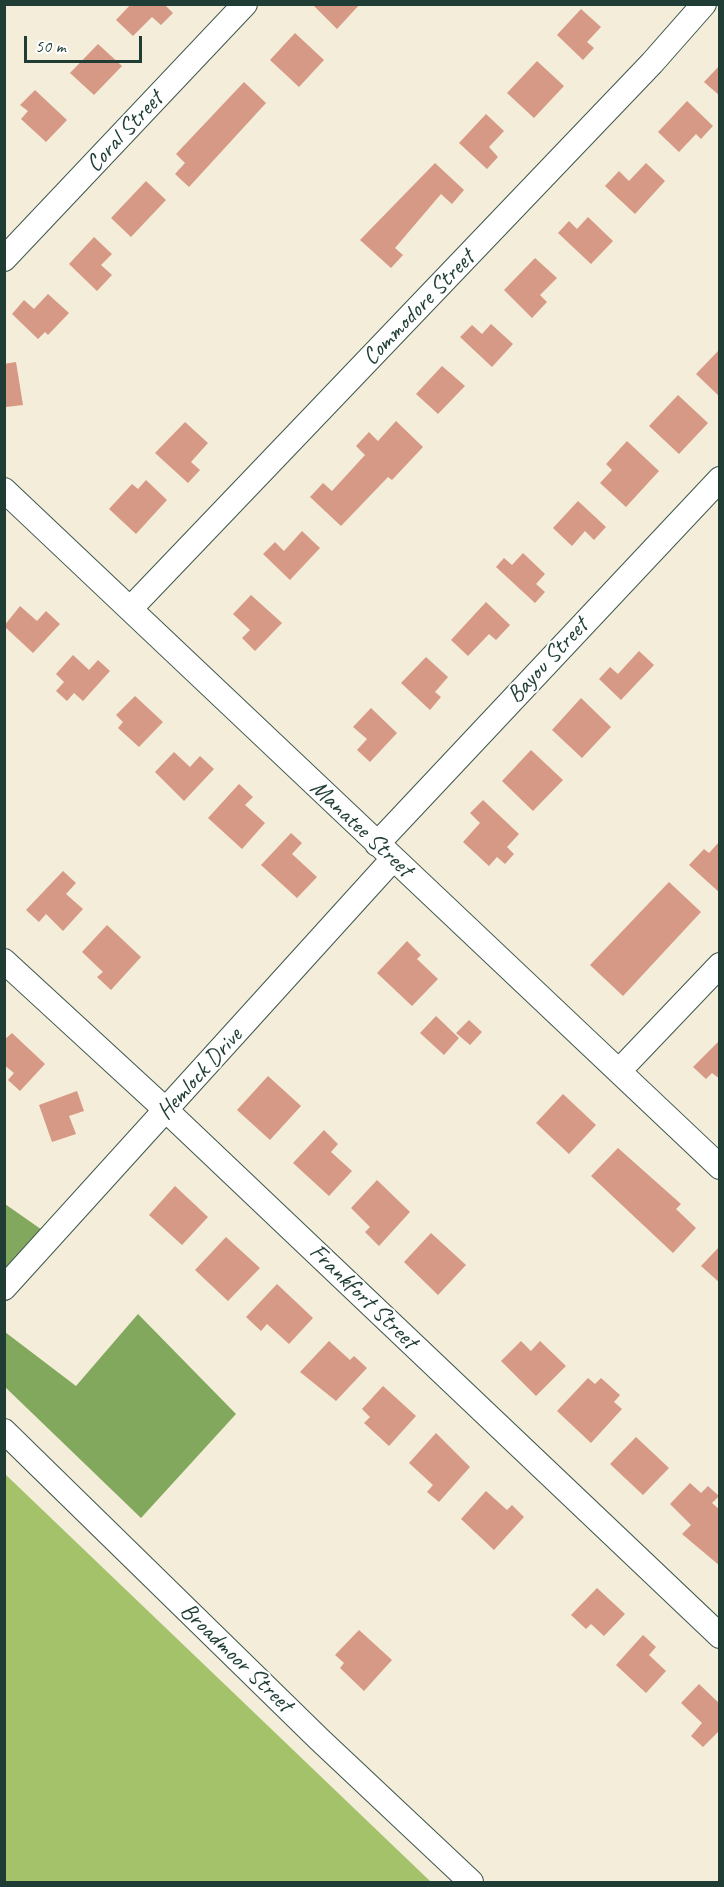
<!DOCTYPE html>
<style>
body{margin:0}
#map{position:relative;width:724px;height:1887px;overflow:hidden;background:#f3edd9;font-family:Caveat,sans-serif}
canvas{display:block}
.frame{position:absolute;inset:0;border:6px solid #1f3d34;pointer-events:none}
.scale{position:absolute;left:24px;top:36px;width:118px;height:27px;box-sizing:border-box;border:3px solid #1f3d34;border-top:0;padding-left:8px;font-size:18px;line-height:21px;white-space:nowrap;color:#1f3d34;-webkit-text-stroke:4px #fff;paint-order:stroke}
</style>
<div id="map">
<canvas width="724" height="1887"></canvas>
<div class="frame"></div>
<div class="scale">50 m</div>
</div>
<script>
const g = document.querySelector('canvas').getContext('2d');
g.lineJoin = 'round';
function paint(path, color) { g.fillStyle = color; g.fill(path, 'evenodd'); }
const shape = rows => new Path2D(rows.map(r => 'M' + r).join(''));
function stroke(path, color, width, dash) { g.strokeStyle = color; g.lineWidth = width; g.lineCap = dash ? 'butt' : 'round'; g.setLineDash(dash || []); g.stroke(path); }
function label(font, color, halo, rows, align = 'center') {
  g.font = font + ' Caveat,sans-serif'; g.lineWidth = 4.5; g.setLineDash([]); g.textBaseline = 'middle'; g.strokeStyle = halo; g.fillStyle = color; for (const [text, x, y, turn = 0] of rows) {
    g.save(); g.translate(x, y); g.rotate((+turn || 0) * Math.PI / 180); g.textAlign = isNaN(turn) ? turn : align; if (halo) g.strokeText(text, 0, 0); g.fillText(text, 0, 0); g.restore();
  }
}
paint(shape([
 [4,1474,5,1474,431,1882,5,1882]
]), '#a3c26a');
paint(shape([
 [5,1204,45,1232,5,1276],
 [138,1314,236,1414,141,1518,4,1386,5,1332,76,1386]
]), '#82a85e');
paint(shape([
 [131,4,164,4,173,13,161,25,152,17,133,36,116,20],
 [312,4,360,4,337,29],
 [581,9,601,27,587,42,594,48,583,60,557,35],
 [295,33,324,60,299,87,270,60],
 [98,44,122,66,94,95,70,73],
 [537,61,564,86,534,118,507,93],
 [720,65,720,96,704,82],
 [244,82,266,103,189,187,175,174,185,163,176,154],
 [35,90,67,120,46,142,21,119,28,111,20,105],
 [687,101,713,126,701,139,696,134,679,152,658,132],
 [486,114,504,131,489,147,498,157,487,169,459,143],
 [435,163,464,190,452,204,441,194,395,248,403,255,391,268,360,240],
 [646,163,665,181,635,214,605,186,619,171,629,181],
 [146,181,166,200,131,237,111,218],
 [588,217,613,241,591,264,558,233,569,221,577,229],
 [94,237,112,254,101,265,112,275,97,291,69,264],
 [535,258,557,278,540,295,547,302,532,318,504,290],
 [48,294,69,313,48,335,45,332,38,339,12,314,24,300,34,309],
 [491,324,513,344,492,367,460,337,472,325,482,334],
 [720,349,720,397,696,374],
 [16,362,23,405,6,407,4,364],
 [442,366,465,386,438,414,416,394],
 [678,395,708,423,679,454,649,426],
 [396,421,423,447,392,480,388,477,341,526,310,497,323,483,332,491,365,455,356,446,369,432,378,441],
 [185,422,208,443,191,462,200,470,188,483,155,453],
 [627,441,659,471,626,507,600,483,612,470,606,464],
 [146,480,167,500,136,534,109,509,132,484,138,489],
 [578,501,606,527,594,540,585,531,572,546,553,528],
 [302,531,320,548,290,580,263,554,275,542,284,551],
 [523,553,545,574,536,584,545,592,535,603,496,567,504,558,512,565],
 [251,595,282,623,255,651,242,638,250,630,233,614],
 [486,602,510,625,496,640,489,634,468,656,451,640],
 [20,606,37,621,46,611,60,624,33,653,4,626],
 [639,651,654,665,621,700,599,679,610,667,618,674],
 [73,655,89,670,98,660,110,671,83,701,74,693,67,701,56,691,64,682,56,674],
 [426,657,448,677,435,692,441,697,430,710,401,683],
 [135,696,163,722,139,747,118,728,123,722,116,715],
 [581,698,611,727,582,758,552,730],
 [371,708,397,733,370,762,357,750,367,739,353,727],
 [531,750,563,780,533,811,502,781],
 [174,752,190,767,200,756,214,769,184,801,155,772],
 [239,784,253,797,245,805,265,823,242,849,208,818],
 [483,800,519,834,507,847,514,854,505,864,497,857,489,866,463,842,480,823,470,813],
 [291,833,302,843,292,854,317,877,297,898,261,865],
 [720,841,720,893,689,865,704,849,709,853],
 [63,871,76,883,66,894,83,909,63,931,46,914,39,922,26,910],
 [669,882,701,912,623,996,590,965],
 [107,925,141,957,111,990,97,977,103,972,82,952],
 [407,941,421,955,417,959,438,979,412,1006,377,973],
 [436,1016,459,1038,444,1055,420,1033],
 [469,1020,482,1032,470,1045,456,1033],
 [12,1033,45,1064,20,1091,8,1080,14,1073,4,1065,4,1040],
 [720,1040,720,1079,712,1073,706,1079,693,1067],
 [268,1076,301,1106,270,1140,237,1110],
 [77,1091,84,1111,69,1116,76,1134,52,1142,39,1105],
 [563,1094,596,1125,569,1154,536,1123],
 [324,1130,338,1144,331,1152,352,1171,329,1196,293,1163],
 [618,1148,681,1204,676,1209,696,1228,673,1253,591,1176],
 [377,1180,410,1212,379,1246,365,1232,370,1227,351,1208],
 [175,1186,208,1217,182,1245,149,1215],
 [431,1233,466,1265,438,1295,404,1262],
 [226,1237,260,1268,228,1301,195,1270],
 [720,1246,720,1283,701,1266],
 [277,1284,313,1318,289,1344,267,1324,261,1331,246,1317],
 [329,1341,350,1360,354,1356,367,1368,336,1401,300,1372],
 [521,1341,531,1351,540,1341,566,1366,536,1396,501,1361],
 [588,1378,595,1384,601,1378,620,1395,614,1402,622,1409,591,1443,557,1411],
 [383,1386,416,1416,389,1446,364,1423,370,1417,362,1409],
 [436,1433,470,1467,439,1502,427,1492,433,1485,409,1463],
 [636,1437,669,1468,643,1495,610,1464],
 [690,1483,701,1493,708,1486,719,1496,712,1503,720,1510,720,1566,682,1534,691,1525,670,1504],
 [486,1491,507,1510,512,1505,524,1517,494,1550,461,1519],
 [597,1588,625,1614,604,1636,591,1624,586,1629,571,1615],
 [359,1630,392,1660,364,1691,340,1668,344,1663,335,1655],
 [643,1635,656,1647,649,1655,666,1671,646,1693,616,1665],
 [699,1684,720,1704,720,1730,703,1747,691,1736,702,1723,681,1703]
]), '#d69985');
const minor = shape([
 [4,259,245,4],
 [4,490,720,1167],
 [130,609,652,63,704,4],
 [377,844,720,479],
 [4,961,167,1111,720,1636],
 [619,1071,720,965],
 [4,1288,393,859],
 [4,1431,319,1739,471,1882]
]);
stroke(minor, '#3f574d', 26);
stroke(minor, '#fff', 24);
label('24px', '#1f3d34', '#fff', [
 ["Coral Street",125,132,-47],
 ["Commodore Street",419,308,-46],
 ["Bayou Street",548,661,-47],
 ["Manatee Street",361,829,43],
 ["Hemlock Drive",200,1074,-48],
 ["Frankfort Street",363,1297,44],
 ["Broadmoor Street",236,1658,44]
]);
</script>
